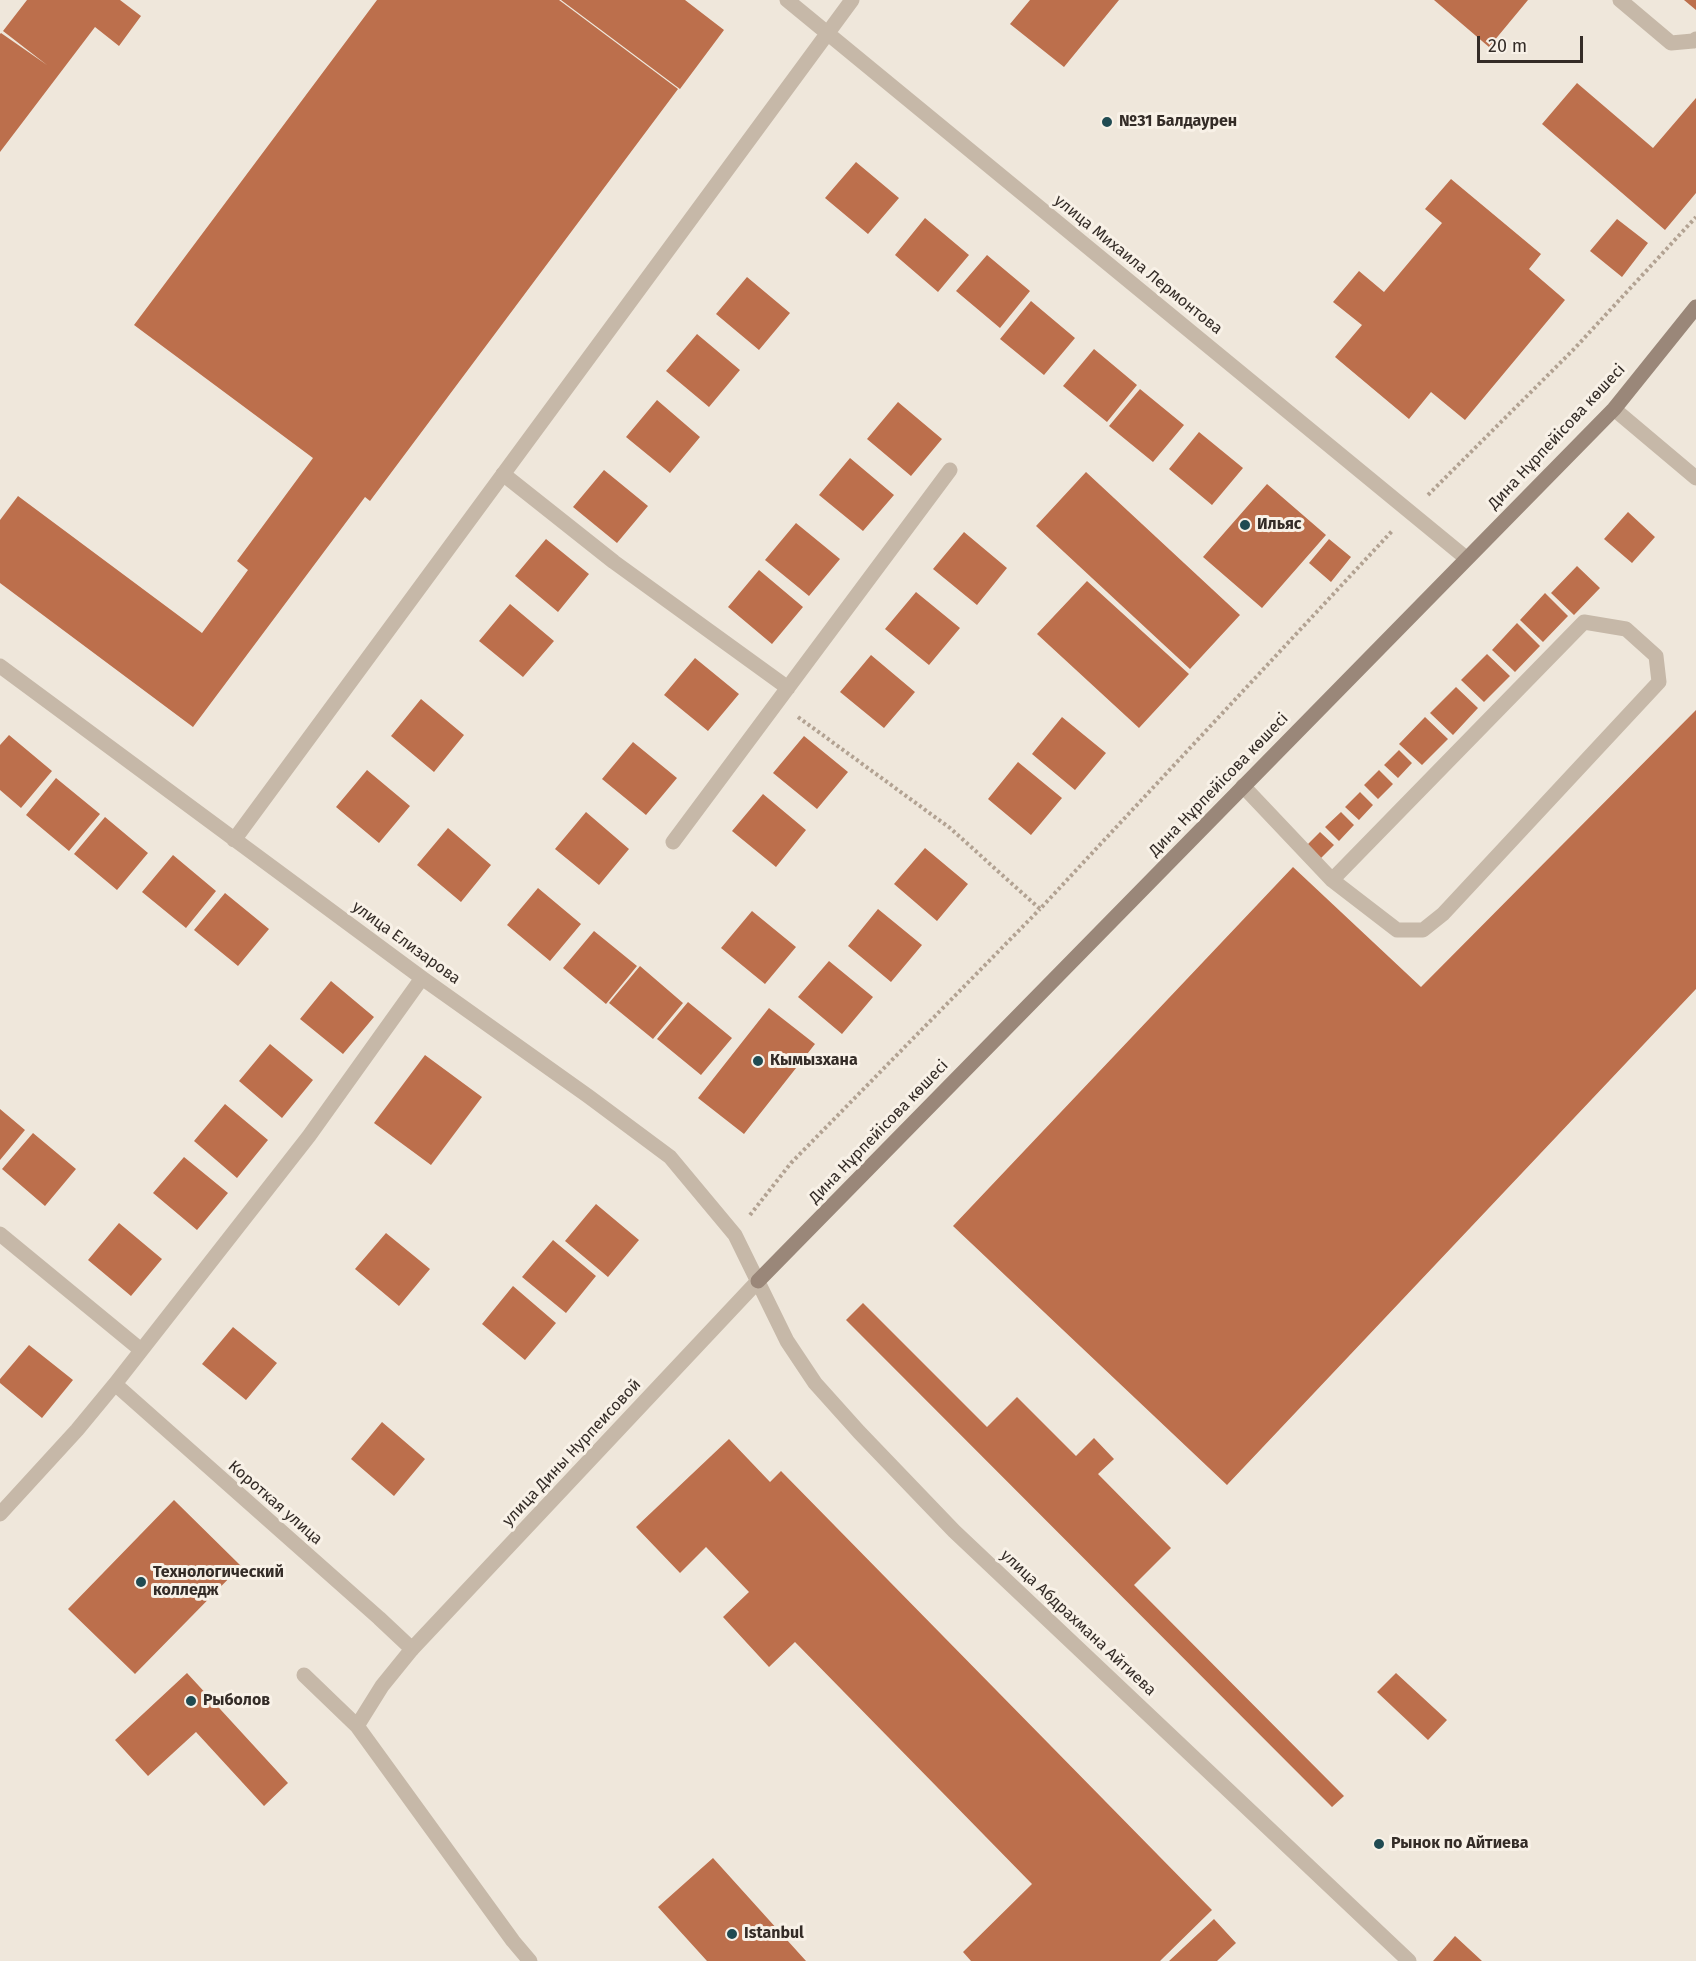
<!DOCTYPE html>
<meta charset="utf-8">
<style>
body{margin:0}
#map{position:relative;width:1696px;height:1961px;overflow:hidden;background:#efe7db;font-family:"Fira Sans",sans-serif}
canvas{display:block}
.scale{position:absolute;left:1477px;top:36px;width:106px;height:27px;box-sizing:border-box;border:3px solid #342c27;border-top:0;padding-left:8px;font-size:18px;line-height:21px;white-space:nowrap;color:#342c27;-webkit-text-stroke:4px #f8f1e7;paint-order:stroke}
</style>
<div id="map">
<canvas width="1696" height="1961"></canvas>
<div class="scale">20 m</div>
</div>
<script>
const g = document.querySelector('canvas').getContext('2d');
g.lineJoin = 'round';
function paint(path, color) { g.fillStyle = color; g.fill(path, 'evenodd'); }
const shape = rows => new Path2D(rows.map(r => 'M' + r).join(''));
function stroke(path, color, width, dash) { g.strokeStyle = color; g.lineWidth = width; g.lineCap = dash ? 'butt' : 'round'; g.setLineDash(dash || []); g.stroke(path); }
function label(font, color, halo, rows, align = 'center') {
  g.font = font + ' "Fira Sans",sans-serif'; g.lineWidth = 6; g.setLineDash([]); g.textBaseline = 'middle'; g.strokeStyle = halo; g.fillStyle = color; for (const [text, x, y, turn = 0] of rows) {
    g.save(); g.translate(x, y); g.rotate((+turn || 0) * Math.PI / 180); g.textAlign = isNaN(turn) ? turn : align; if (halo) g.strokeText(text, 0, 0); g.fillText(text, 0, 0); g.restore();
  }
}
paint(shape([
 [27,0,120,0,141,16,119,46,95,27,0,152,0,34,1,33,47,65,3,31],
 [377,0,559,0,678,89,370,501,365,497,193,727,0,583,0,520,18,496,202,633,248,570,237,561,313,458,134,325],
 [561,0,685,0,724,30,680,89],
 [1030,0,1119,0,1064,67,1010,24],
 [1434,0,1528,0,1489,47],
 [1684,0,1696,0,1696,10],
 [1577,83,1653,148,1696,98,1696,193,1665,230,1542,124],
 [856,162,899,198,868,234,825,198],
 [1451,179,1541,254,1529,269,1565,300,1465,420,1431,392,1409,419,1335,357,1362,325,1333,302,1359,271,1384,292,1442,223,1425,209],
 [925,218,969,255,938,292,895,255],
 [1617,219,1648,243,1622,277,1590,251],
 [987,255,1030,291,1000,328,956,291],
 [747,277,790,313,759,350,716,314],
 [1031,301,1075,338,1044,375,1000,339],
 [697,334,740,370,709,407,666,371],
 [1094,349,1137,385,1107,422,1063,386],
 [1140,389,1184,425,1153,462,1109,426],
 [657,400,700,437,670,473,626,437],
 [898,402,942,439,911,476,867,439],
 [1199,432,1243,468,1212,505,1169,469],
 [850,458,894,495,863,531,819,495],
 [604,470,648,506,617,543,573,507],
 [1086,472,1240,615,1190,669,1036,526],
 [1267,484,1326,535,1262,608,1203,557],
 [1628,512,1655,537,1632,563,1604,539],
 [796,523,840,559,809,596,765,560],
 [964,532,1007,568,977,605,933,569],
 [546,539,589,574,558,612,515,576],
 [1329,539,1351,557,1331,582,1309,563],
 [1577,566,1600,588,1574,615,1551,593],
 [759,570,803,607,772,644,728,607],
 [1087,581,1189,674,1139,728,1037,634],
 [916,592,960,628,929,665,885,629],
 [1545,593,1568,616,1543,642,1520,620],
 [510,604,554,641,523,677,479,641],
 [1517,623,1540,646,1515,672,1492,650],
 [1487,654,1510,676,1484,702,1461,680],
 [871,655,915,692,884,728,840,692],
 [695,658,739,694,708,731,664,695],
 [1456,687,1478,708,1453,735,1430,713],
 [421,699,464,735,434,772,391,736],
 [1696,710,1696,989,1227,1485,953,1226,1293,867,1421,987],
 [1062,717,1106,753,1075,790,1032,754],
 [1425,717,1448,739,1422,765,1399,744],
 [9,735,52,771,21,808,0,790,0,745],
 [804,736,848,772,817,809,773,773],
 [633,742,677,778,646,815,602,779],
 [1399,750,1412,763,1398,778,1384,765],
 [1018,762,1062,798,1031,835,988,799],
 [367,770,410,806,379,843,336,807],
 [1379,770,1393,784,1378,799,1364,785],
 [56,778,100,814,69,851,26,815],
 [1360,792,1373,805,1359,820,1345,807],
 [763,794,806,830,776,867,732,831],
 [586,812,629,849,599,885,555,849],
 [1341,812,1354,825,1339,841,1325,827],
 [105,817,148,853,117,890,74,854],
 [448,828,491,865,461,902,417,865],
 [1320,832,1334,845,1319,860,1305,847],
 [925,848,968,884,937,921,894,884],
 [173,855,216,891,186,928,142,892],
 [538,888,581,924,550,961,507,925],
 [225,893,269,929,238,966,194,930],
 [878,909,922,945,891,982,848,946],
 [752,911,796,947,765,984,721,948],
 [594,931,637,966,606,1004,563,968],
 [829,961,873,997,842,1034,798,997],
 [640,966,683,1003,653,1039,609,1003],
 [331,981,374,1017,343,1054,300,1019],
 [688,1002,732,1038,701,1075,657,1039],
 [769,1008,815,1044,744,1134,698,1098],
 [270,1044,313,1080,282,1118,239,1081],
 [425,1055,482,1097,431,1165,374,1123],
 [225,1104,268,1140,237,1178,194,1141],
 [0,1109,25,1130,0,1160],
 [33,1133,76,1169,45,1206,2,1169],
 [184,1157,228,1193,197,1230,153,1193],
 [596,1204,639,1240,608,1277,565,1241],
 [119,1223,162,1259,131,1296,88,1260],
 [386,1233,430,1269,399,1306,355,1269],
 [553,1240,596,1276,566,1313,522,1277],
 [513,1286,556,1323,525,1360,482,1324],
 [863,1303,987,1427,1017,1397,1076,1456,1094,1438,1114,1459,1098,1474,1171,1548,1134,1585,1344,1796,1332,1807,846,1320],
 [233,1327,277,1363,246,1400,202,1364],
 [29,1345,73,1380,42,1418,0,1383,0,1379],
 [382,1422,425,1459,394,1496,351,1459],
 [729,1439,770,1482,781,1471,1212,1910,1160,1961,971,1961,963,1952,1032,1884,795,1642,769,1667,723,1617,749,1592,706,1547,680,1573,636,1527],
 [174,1500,241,1566,135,1674,68,1609],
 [187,1673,288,1783,264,1806,196,1732,148,1776,115,1740],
 [1396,1673,1447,1720,1428,1740,1377,1692],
 [713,1858,806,1961,707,1961,658,1907],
 [1214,1919,1236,1943,1217,1961,1169,1961],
 [1455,1936,1482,1961,1433,1961]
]), '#bc6f4c');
stroke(shape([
 [1428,495,1575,348,1696,217],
 [798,717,950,828,1040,909,1393,530],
 [750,1215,791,1163,1040,909]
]), '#b2a292', 4, [3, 3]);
stroke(shape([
 [1620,0,1671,43,1693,41,1696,39],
 [503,474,614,562,788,688],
 [1243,786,1332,880,1397,930,1423,930,1443,914,1659,682,1656,656,1626,629,1584,622,1332,880],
 [673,842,950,470],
 [304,1675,357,1726,513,1941,530,1961],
 [357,1726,382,1686,412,1649]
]), '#c6b8a8', 15);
stroke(shape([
 [787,0,1466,558],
 [1614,409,1696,478],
 [0,666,422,978,588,1096,670,1157,735,1235,787,1341,815,1383,859,1432,954,1531,1409,1961],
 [234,840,852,0],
 [0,1234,141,1350],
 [115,1384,379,1618,412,1649,758,1281],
 [0,1514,77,1430,115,1384,309,1136,422,978]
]), '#c6b8a8', 15);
stroke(shape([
 [758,1281,1614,409,1696,307]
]), '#9a8779', 15);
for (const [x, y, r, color] of [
 [1107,122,6,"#204b52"],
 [1245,525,6,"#204b52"],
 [758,1061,6,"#204b52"],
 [141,1582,6,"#204b52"],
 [191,1701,6,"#204b52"],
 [1379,1844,6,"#204b52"],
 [732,1934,6,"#204b52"]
]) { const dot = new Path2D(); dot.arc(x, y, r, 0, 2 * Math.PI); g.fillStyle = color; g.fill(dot); stroke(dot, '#f8f1e7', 2); }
label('bold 16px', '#342c27', '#f8f1e7', [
 ["№31 Балдаурен",1119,122],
 ["Ильяс",1257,525],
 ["Кымызхана",770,1061],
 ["Технологический",153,1573],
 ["колледж",153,1591],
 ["Рыболов",203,1701],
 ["Рынок по Айтиева",1391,1844],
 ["Istanbul",744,1934]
], 'left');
label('16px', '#342c27', '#f8f1e7', [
 ["улица Михаила Лермонтова",1138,265,39],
 ["Дина Нұрпейісова көшесі",1557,437,-47],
 ["Дина Нұрпейісова көшесі",1219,785,-46],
 ["улица Елизарова",406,943,36],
 ["Дина Нұрпейісова көшесі",879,1132,-46],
 ["улица Дины Нурпеисовой",572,1453,-47],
 ["Короткая улица",275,1503,41],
 ["улица Абдрахмана Айтиева",1078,1623,43]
]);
</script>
